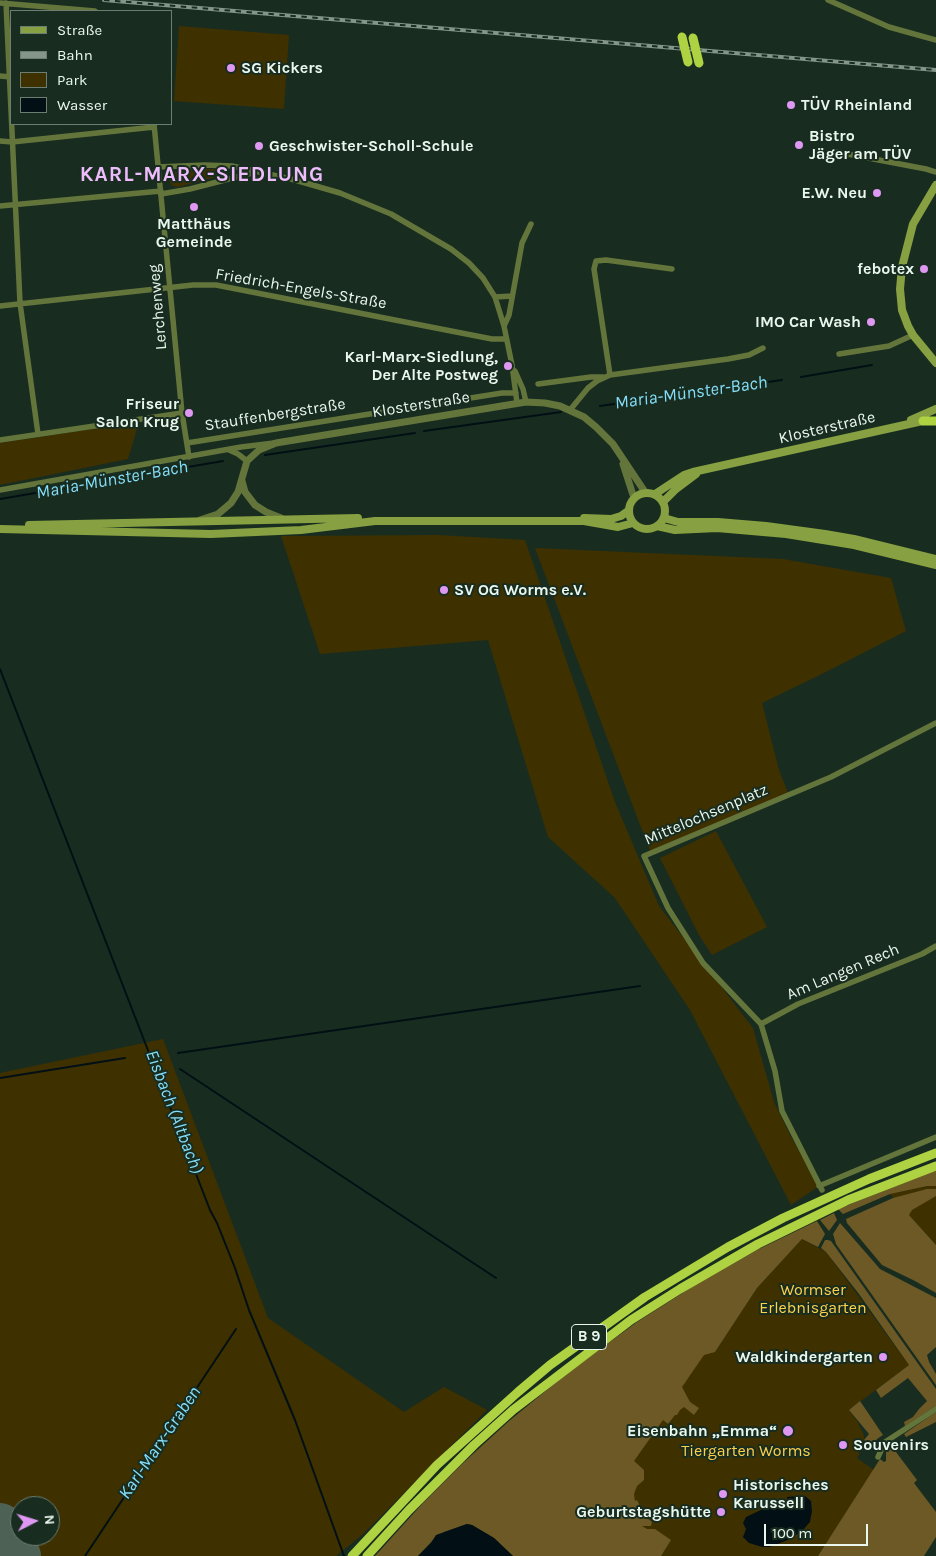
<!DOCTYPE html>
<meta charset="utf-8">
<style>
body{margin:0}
#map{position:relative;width:936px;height:1556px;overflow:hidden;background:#182d20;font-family:Karla,sans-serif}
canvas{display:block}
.legend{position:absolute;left:10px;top:10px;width:162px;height:115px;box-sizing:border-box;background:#182d20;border:1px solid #6c7e72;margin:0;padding:6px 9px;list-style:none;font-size:15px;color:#eaf7ee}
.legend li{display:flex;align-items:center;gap:10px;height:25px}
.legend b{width:25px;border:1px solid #6c7e72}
.north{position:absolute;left:10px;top:1496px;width:50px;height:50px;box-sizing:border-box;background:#182d20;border:1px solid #6c7e72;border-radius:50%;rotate:85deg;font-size:14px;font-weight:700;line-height:20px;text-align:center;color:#eaf7ee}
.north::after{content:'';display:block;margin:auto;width:18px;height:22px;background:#de98f2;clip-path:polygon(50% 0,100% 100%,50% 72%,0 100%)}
.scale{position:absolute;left:764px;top:1524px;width:104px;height:22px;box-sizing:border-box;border:2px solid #eaf7ee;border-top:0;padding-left:6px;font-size:15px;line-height:18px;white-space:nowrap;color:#eaf7ee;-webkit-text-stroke:4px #182d20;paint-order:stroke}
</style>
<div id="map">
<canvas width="936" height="1556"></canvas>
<ul class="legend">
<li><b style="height:6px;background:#87a041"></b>Straße</li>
<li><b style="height:6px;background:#84958a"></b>Bahn</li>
<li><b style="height:14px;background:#3f3000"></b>Park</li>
<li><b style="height:14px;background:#021015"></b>Wasser</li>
</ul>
<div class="north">N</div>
<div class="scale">100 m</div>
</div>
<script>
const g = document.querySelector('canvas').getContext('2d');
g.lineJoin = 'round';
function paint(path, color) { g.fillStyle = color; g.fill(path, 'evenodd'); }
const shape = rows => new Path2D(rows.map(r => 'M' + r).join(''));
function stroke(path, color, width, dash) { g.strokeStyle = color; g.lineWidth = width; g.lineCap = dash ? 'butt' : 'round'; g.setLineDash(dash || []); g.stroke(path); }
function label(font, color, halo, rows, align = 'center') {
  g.font = font + ' Karla,sans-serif'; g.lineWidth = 4; g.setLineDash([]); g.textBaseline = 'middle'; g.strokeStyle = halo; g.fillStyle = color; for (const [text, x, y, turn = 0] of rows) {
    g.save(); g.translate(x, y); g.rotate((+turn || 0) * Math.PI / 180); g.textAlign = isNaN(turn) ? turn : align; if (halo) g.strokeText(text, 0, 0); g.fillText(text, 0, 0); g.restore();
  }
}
paint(shape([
 [179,26,289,35,284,109,174,101],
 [193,169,222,169,225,173,224,175,178,187,173,186,170,183,169,177,173,172],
 [139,422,128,459,0,485,0,443],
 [438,535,525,540,615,802,659,906,753,1028,774,1102,790,1135,819,1186,791,1205,690,1010,615,898,548,837,488,640,320,654,281,536],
 [535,548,783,559,891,578,906,631,822,674,762,703,779,770,788,793,650,851],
 [716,831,767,927,712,955,699,935,660,858],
 [163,1039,268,1318,404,1412,444,1387,487,1410,362,1535,336,1556,0,1556,0,1073],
 [20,1506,50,1506,50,1536,20,1536],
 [936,1178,936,1245,890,1194],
 [802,1239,826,1252,909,1365,849,1410,857,1421,864,1435,863,1448,859,1448,859,1455,857,1458,874,1470,818,1556,631,1556,602,1521,652,1351,715,1352,757,1288]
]), '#3f3000');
paint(shape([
 [936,1170,936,1186,927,1186,890,1194,843,1214,838,1209],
 [927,1189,936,1189,936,1196,912,1210,909,1215,936,1245,936,1293,915,1281,882,1265,847,1223,846,1219,893,1198],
 [834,1213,837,1220,829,1231,820,1220],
 [817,1221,825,1234,818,1247,802,1239,757,1288,715,1352,704,1355,682,1387,690,1402,699,1408,694,1415,684,1407,680,1410,677,1415,675,1415,668,1424,663,1420,634,1461,644,1470,644,1480,637,1486,634,1494,635,1501,637,1500,639,1504,637,1510,640,1513,643,1512,647,1518,652,1522,651,1526,642,1526,647,1529,655,1529,671,1540,661,1556,513,1556,494,1538,472,1525,467,1524,444,1532,433,1540,418,1556,375,1556,423,1503,462,1464,509,1421,570,1371,637,1322,695,1285,757,1250],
 [840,1223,880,1269,936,1298,936,1347,927,1355,929,1362,936,1374,936,1385,836,1244,833,1234],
 [825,1240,828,1240,831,1241,936,1389,936,1406,905,1426,904,1422,913,1417,919,1409,927,1401,908,1378,881,1398,876,1390,909,1365,859,1294,826,1252,821,1248],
 [860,1401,883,1435,877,1439,873,1446,864,1440,869,1434,849,1410],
 [936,1412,936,1422,906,1437,904,1434],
 [890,1444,917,1480,914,1483,936,1512,936,1537,924,1556,818,1556,880,1459,884,1462,886,1461,886,1447]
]), '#6c5925');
paint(shape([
 [800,1496,799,1499,805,1496,811,1501,812,1511,810,1522,803,1530,790,1539,770,1547,762,1547,749,1543,743,1537,746,1529,743,1523,746,1517,765,1508,787,1501,787,1497],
 [467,1524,472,1525,494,1538,513,1556,418,1556,431,1543,436,1535]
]), '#021015');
stroke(shape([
 [801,377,872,365],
 [600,406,782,380],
 [424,431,561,412],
 [265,455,415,433],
 [0,499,223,461],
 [0,669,210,1210,217,1223,235,1268,249,1310,295,1420,344,1556],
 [178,1053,640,986],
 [180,1069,496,1278],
 [0,1078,125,1058],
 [85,1556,236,1329]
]), '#021015', 2);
stroke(shape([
 [0,1526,18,1556]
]), '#4e6155', 46);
stroke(shape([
 [828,0,889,27,936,40],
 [0,3,95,11],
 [6,3,20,303,38,434],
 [0,76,11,77],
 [154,124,182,413,189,457],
 [0,141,12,142,154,127],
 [837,152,926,169,936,172],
 [158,167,205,165,232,166,295,180,340,193,391,214,451,249,469,263,483,278,495,297,504,326,512,365,517,403],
 [161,194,190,189,256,172],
 [0,206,161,191],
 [495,297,512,296],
 [0,306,193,285,216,285,492,339,506,339],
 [504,326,509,315,522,243,531,224],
 [839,354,889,346,913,335],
 [515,371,523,389,526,402],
 [610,375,594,269,596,261,606,260,672,269],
 [538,384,591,377,603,377],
 [570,410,588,388,597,381,610,375,728,359,749,355,763,348],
 [0,440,182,413],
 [187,443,502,393,516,393],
 [229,450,238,454,247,461],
 [0,490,241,447,274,443],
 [761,1024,798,1004,922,954,936,946],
 [819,1186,936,1137],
 [822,1190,782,1111,775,1071,761,1024,703,963,668,908,644,856,831,777,936,723],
 [878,1457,885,1442,936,1409]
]), '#64753c', 5.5);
stroke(shape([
 [623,464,634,498],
 [242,481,245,492,255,505,266,512,281,518],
 [200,520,218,514,231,503,238,492,247,461,259,450,276,443,526,402,545,403,560,406,584,417,596,427,613,444,645,492]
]), '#64753c', 7);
stroke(shape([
 [936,185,913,224,902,267,900,289,902,310,908,326,913,335,936,363],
 [911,420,936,409],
 '629 511a18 18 0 1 1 36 0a18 18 0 1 1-36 0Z',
 [655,494,684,475,693,472,927,420],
 [663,502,676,489,696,474],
 [584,518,611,519,621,516,628,511],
 [664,518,678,522,718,522,766,526,825,534,854,539,936,559],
 [29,525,358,518],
 [657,526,675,530,717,528,786,534,854,545,936,565],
 [0,529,211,534,301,530,375,521,584,521,618,527,633,523]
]), '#87a041', 8);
stroke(shape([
 [923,421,936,421],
 [352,1556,437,1465,518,1392,550,1365,645,1297,728,1247,783,1218,869,1179,936,1153],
 [367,1556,409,1510,474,1445,513,1410,631,1320,680,1289,758,1244,848,1200,936,1166]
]), '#aed242', 9);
const rail = shape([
 [104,0,936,70]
]);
stroke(rail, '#84958a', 4);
stroke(rail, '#182d20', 2, [5.5]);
stroke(shape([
 [682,37,688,62],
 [693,38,699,63]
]), '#aed242', 9);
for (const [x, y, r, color] of [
 [231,68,5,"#de98f2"],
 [791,105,5,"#de98f2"],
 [799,145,5,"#de98f2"],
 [259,146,5,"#de98f2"],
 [877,193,5,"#de98f2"],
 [194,207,5,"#de98f2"],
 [924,269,5,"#de98f2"],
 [871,322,5,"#de98f2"],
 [508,366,5,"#de98f2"],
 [189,413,5,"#de98f2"],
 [444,590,5,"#de98f2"],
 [883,1357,5,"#de98f2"],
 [788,1431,6,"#de98f2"],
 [843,1445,5,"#de98f2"],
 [723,1494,5,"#de98f2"],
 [721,1512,5,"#de98f2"]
]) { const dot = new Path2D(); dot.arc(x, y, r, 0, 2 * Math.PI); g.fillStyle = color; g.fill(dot); stroke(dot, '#182d20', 2); }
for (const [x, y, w] of [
 [589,1337,35]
]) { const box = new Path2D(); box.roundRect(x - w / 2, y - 12.5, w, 25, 4); g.fillStyle = '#182d20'; g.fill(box); stroke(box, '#eaf7ee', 1); }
label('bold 15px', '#eaf7ee', null, [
 ["B 9",589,1337]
]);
label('bold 16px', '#eaf7ee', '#182d20', [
 ["SG Kickers",241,68,"left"],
 ["TÜV Rheinland",801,105,"left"],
 ["Bistro",809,136,"left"],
 ["Jäger am TÜV",809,154,"left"],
 ["Geschwister-Scholl-Schule",269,146,"left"],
 ["E.W. Neu",867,193],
 ["Matthäus",194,224,"center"],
 ["Gemeinde",194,242,"center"],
 ["febotex",914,269],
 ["IMO Car Wash",861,322],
 ["Karl-Marx-Siedlung,",498,357],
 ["Der Alte Postweg",498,375],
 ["Friseur",179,404],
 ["Salon Krug",179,422],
 ["SV OG Worms e.V.",454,590,"left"],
 ["Waldkindergarten",873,1357],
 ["Eisenbahn „Emma“",777,1431],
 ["Souvenirs",853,1445,"left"],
 ["Historisches",733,1485,"left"],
 ["Karussell",733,1503,"left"],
 ["Geburtstagshütte",711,1512]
], 'right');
label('16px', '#eaf7ee', '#182d20', [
 ["Friedrich-Engels-Straße",301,289,10],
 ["Lerchenweg",158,307,-95],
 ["Klosterstraße",421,405,-9],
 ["Stauffenbergstraße",275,415,-9],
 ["Klosterstraße",827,428,-13],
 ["Mittelochsenplatz",706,815,-23],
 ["Am Langen Rech",843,972,-23]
]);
label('16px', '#fed14a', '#182d20', [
 ["Wormser",813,1290],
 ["Erlebnisgarten",813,1308],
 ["Tiergarten Worms",746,1451]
]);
label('italic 18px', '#85ddf9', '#182d20', [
 ["Maria-Münster-Bach",691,393,-8],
 ["Maria-Münster-Bach",112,480,-10],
 ["Eisbach (Altbach)",174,1112,69],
 ["Karl-Marx-Graben",160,1443,-56]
]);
g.letterSpacing = '1px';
label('bold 21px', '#edbcfb', '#182d20', [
 ["KARL-MARX-SIEDLUNG",202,175]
]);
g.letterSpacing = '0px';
</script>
